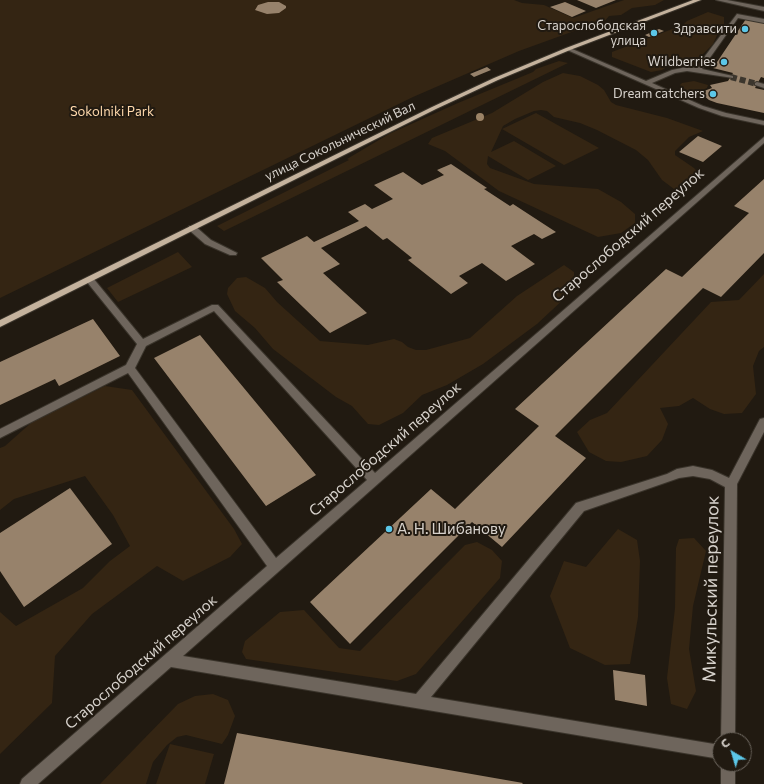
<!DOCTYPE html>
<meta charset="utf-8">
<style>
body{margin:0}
#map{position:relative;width:764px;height:784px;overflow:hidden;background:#211a11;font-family:Commissioner,sans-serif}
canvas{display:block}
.north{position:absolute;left:712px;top:732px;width:40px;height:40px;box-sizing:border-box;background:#211a11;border:1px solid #6a645c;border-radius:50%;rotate:322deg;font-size:11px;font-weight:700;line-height:16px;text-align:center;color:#d7d2cc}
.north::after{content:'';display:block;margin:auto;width:14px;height:18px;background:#5cc7e8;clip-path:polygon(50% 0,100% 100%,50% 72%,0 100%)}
</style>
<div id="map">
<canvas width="764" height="784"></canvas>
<div class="north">С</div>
</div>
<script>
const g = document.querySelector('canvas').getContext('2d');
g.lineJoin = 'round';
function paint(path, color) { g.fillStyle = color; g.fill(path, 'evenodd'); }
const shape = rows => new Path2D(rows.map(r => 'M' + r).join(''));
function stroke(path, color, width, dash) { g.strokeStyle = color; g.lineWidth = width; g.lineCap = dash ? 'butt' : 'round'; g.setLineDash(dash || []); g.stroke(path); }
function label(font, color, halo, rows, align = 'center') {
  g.font = font + ' Commissioner,sans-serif'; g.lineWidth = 4; g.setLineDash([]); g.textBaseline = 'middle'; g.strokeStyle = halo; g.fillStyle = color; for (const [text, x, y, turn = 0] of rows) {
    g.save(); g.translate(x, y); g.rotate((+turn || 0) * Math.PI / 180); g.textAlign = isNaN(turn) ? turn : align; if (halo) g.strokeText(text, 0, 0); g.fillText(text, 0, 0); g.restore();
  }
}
paint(shape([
 [0,0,514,0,522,3,544,5,573,18,624,0,664,0,655,5,632,8,621,15,609,16,603,23,589,28,582,29,566,24,577,30,519,51,413,97,0,298],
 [708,12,724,17,724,24,721,28,716,29,718,33,713,44,700,57,694,58,694,65,670,65,662,70,651,72,612,57,612,52,683,25,687,21],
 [559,61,568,63,224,231,217,226,349,160,347,159,389,134,458,103,533,72,536,69],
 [563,73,580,76,598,85,604,90,611,102,616,105,667,118,703,131,689,137,675,151,675,155,694,168,701,176,698,183,682,195,662,180,648,160,636,150,597,130,580,123,554,117,547,111,541,110,534,111,515,119,503,126,491,152,514,141,556,166,528,180,488,156,487,164,490,168,534,184,598,189,621,202,635,214,635,223,621,233,598,237,499,191,445,151,428,144,432,138,492,113,543,82],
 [694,81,708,85,707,88,696,93,686,90,680,85,682,83],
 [536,113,599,148,564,165,502,129],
 [178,252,192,267,118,302,107,288],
 [564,265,574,272,574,282,566,297,537,324,483,364,447,385,422,395,403,413,379,425,368,424,352,406,336,397,273,349,255,328,235,311,227,294,228,288,237,278,246,277,265,288,277,302,320,341,368,345,394,339,402,342,408,347,416,350,426,350,470,338,517,296],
 [764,274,764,347,759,351,753,366,756,394,742,413,724,414,710,409,693,398,679,406,660,408,668,424,662,440,647,456,621,462,606,461,589,452,577,432,590,420,607,413,711,302,739,300],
 [105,386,132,390,234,529,242,544,230,557,183,581,157,566,92,614,55,656,52,703,0,754,0,612,16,626,83,588,110,561,130,546,113,515,85,476,14,499,0,510,0,448,5,446,32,422],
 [618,529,637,540,640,561,638,617,630,664,605,665,570,648,550,596,564,561,586,567],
 [694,538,706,551,693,606,689,649,696,691,687,709,671,704,667,678,675,608,676,548,679,539],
 [477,542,492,550,502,561,500,578,416,674,397,681,246,659,242,652,245,641,280,612,304,610,339,648,360,651,465,545],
 [213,694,228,700,235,716,228,735,222,744,186,735,177,737,167,745,153,762,146,784,100,784,178,704,195,696],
 [170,744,214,754,205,784,156,784]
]), '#342513');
paint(shape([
 [577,0,616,0,596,8],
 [268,2,279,2,286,6,286,8,279,13,267,14,255,10,258,5],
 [565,2,586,11,572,17,550,7],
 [746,19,764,23,764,78,761,77,755,88,764,90,764,113,717,103,709,100,703,95,704,91,712,88,710,85,728,81,733,73,713,68],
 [659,29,664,31,649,37,645,35],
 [487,67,491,70,474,77,470,74],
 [698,136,722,146,703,162,679,152],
 [451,164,487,188,484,189,510,206,513,204,556,232,542,239,534,234,511,246,535,264,506,281,482,263,459,276,468,283,451,294,408,260,412,258,387,238,383,240,366,226,321,248,340,264,323,273,367,313,330,333,277,282,283,280,261,258,307,236,314,242,359,221,348,212,365,204,372,209,393,199,374,185,403,172,422,185,444,175,437,170],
 [764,179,764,253,721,297,703,288,555,436,586,458,502,547,472,522,350,644,310,602,431,489,455,509,539,426,515,409,666,269,682,277,749,213,734,206],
 [93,319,120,356,59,386,55,379,0,405,0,362],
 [200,335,316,475,266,506,154,358],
 [70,488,112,544,24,607,0,571,0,533],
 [613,670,645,675,647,706,615,700],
 [237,733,523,783,522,784,224,784]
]), '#97826b');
stroke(shape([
 [731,77,757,84]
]), '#3c362d', 6, [6, 3]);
const minor = shape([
 [716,0,727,0,764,7,764,11,716,0],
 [737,14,764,19,764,23,738,18,702,69,733,76,733,78,687,71,675,73,652,83,703,106,726,113,764,121,764,125,722,116,699,108,565,49,570,48,646,81,672,70,687,67,696,68,737,14],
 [757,82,764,84,764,88,755,85,755,83,757,82],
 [764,137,764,143,183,656,416,694,576,503,667,474,677,469,693,466,712,470,729,478,760,419,764,418,764,432,737,484,735,740,721,740,725,487,710,479,693,476,679,478,584,511,431,697,720,745,720,759,171,667,38,784,20,784,22,779,267,566,128,373,0,438,0,429,126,365,137,344,87,282,86,280,87,278,93,278,143,339,212,305,218,305,375,473,764,137],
 [214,311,367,480,276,558,135,368,146,346,214,311],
 [189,226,195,226,211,240,237,253,236,255,230,255,205,244,189,230,189,226],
 [721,764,735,764,735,784,721,784,721,764]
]);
const major = shape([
 [693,0,701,0,570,50,498,80,436,109,0,327,0,320,432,107,494,78,566,48,693,0]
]);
stroke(minor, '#3a342b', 2);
stroke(major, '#3a342b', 2);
paint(minor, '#6e655c');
paint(major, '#c4b29d');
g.fillStyle = '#9b8366';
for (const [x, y] of [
 [480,117]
]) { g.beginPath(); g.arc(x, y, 4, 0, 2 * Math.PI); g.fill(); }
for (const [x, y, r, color] of [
 [745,29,4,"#5cc7e8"],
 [654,33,4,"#5cc7e8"],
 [724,62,4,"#5cc7e8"],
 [713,94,4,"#5cc7e8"],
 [389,529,4,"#5cc7e8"]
]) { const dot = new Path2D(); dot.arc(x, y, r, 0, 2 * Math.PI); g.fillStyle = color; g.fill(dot); stroke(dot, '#211a11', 1.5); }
label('13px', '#d7d2cc', '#211a11', [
 ["Старослободская",646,26],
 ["улица",646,41],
 ["Здравсити",737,29],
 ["Wildberries",716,62],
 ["Dream catchers",705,94]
], 'right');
label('13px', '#ffd9ac', '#211a11', [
 ["Sokolniki Park",112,112]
]);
label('13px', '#d7d2cc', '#211a11', [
 ["улица Сокольнический Вал",340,141,-26]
]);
label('15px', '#d7d2cc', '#211a11', [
 ["Старослободский переулок",628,235,-41],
 ["Старослободский переулок",385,449,-41],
 ["Старослободский переулок",141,662,-41]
]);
label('15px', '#d7d2cc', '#211a11', [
 ["А. Н. Шибанову",397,529]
], 'left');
label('18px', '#d7d2cc', '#211a11', [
 ["Микульский переулок",711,589,-89]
]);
</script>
